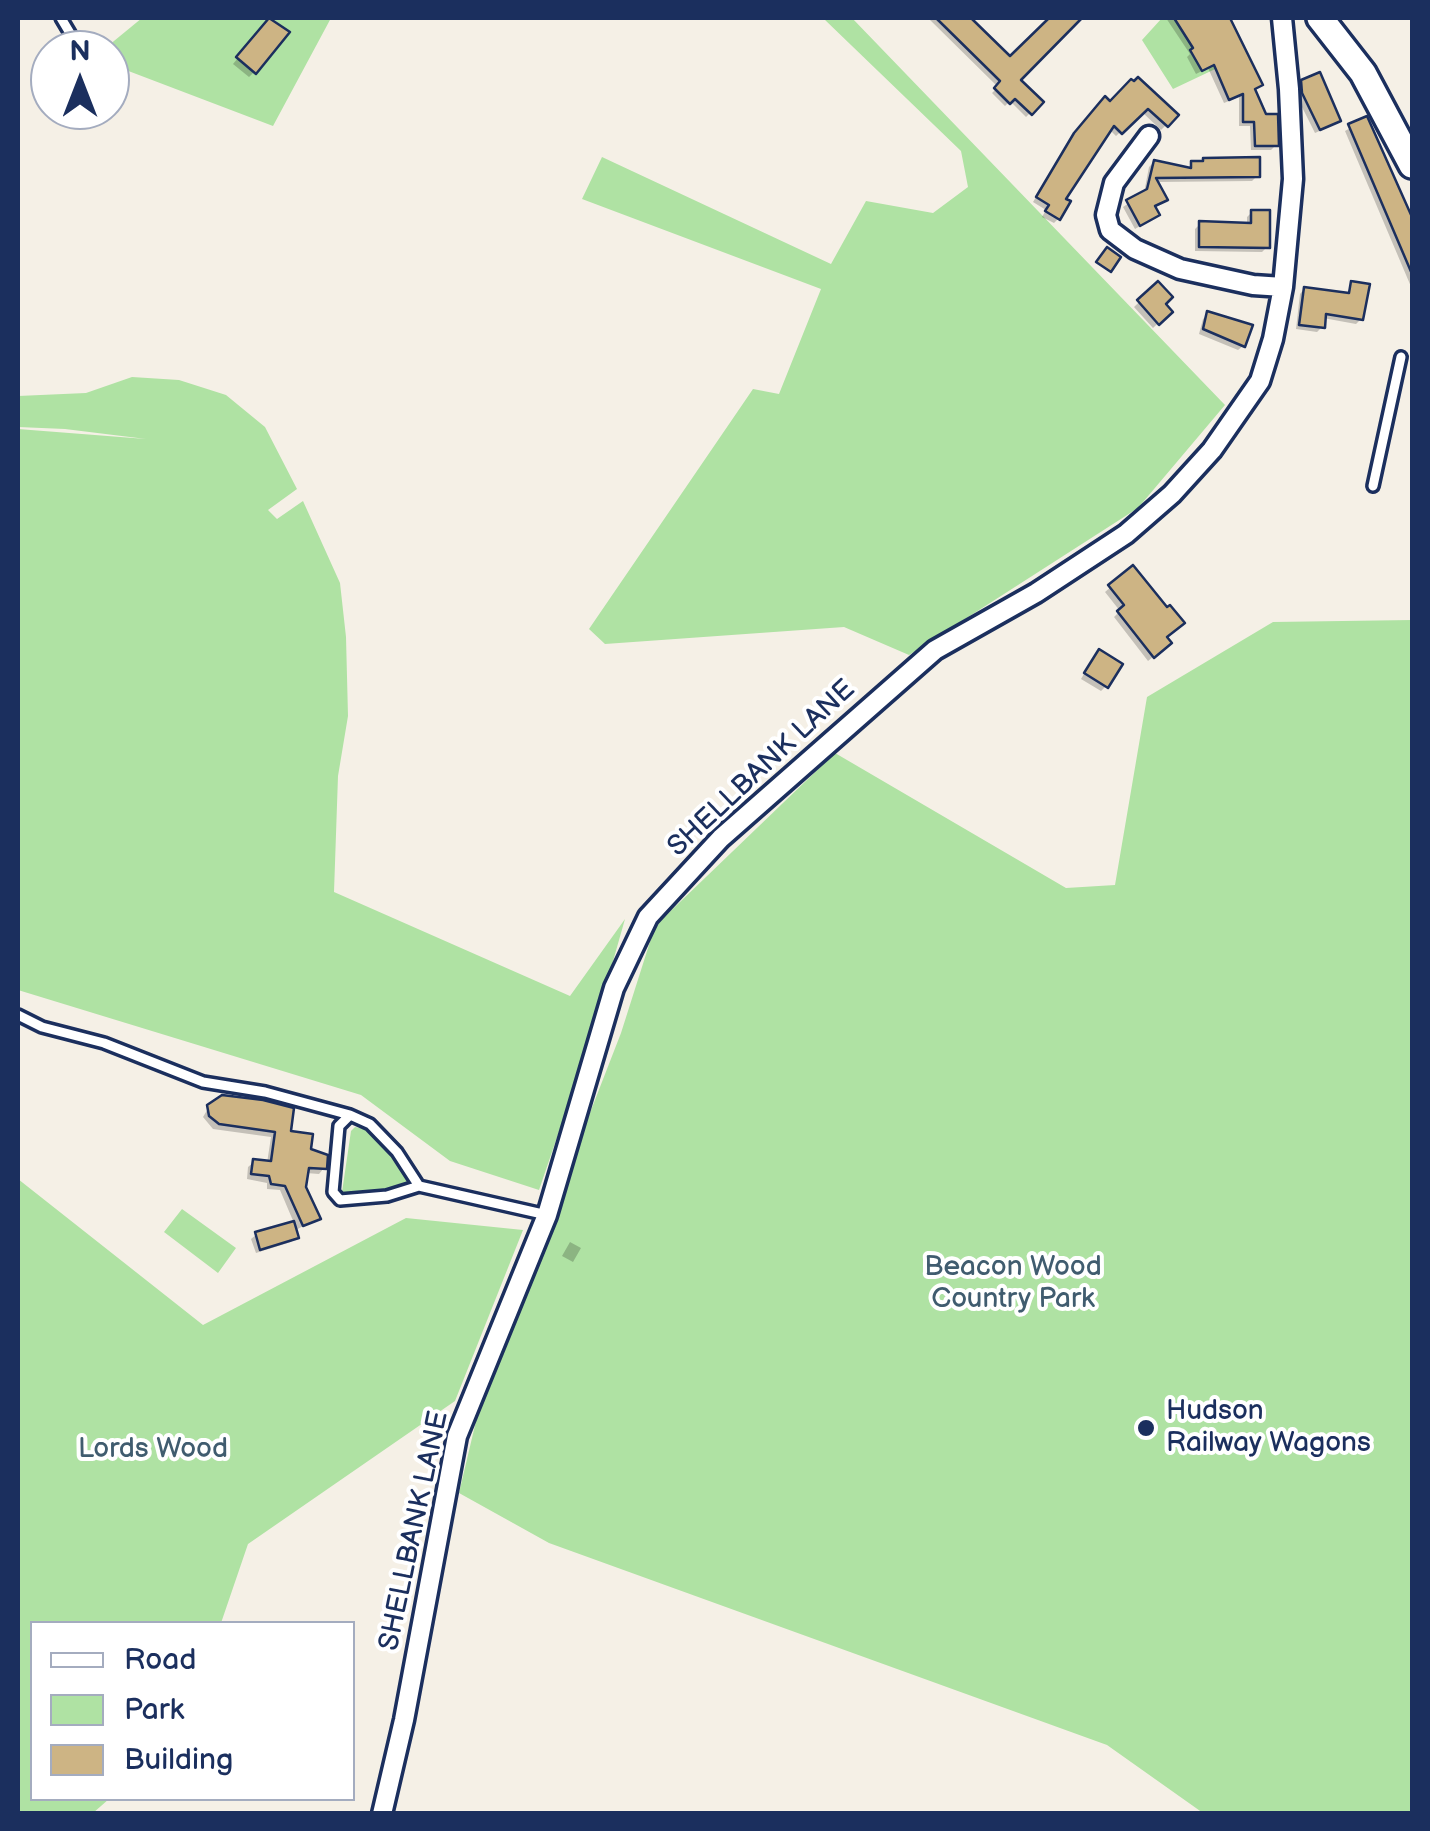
<!DOCTYPE html>
<style>
body{margin:0}
#map{position:relative;width:1430px;height:1831px;overflow:hidden;background:#f5f0e6;font-family:"Balsamiq Sans",sans-serif}
canvas{display:block}
.frame{position:absolute;inset:0;border:20px solid #1b2f5e;pointer-events:none}
.legend{position:absolute;left:30px;top:1621px;width:325px;height:180px;box-sizing:border-box;background:#fff;border:2px solid #a4acbf;margin:0;padding:12px 18px;list-style:none;font-size:30px;color:#1b2f5e}
.legend li{display:flex;align-items:center;gap:20px;height:50px}
.legend b{width:50px;border:2px solid #a4acbf}
.north{position:absolute;left:30px;top:30px;width:100px;height:100px;box-sizing:border-box;background:#fff;border:2px solid #a4acbf;border-radius:50%;rotate:0deg;font-size:28px;font-weight:700;line-height:40px;text-align:center;color:#1b2f5e}
.north::after{content:'';display:block;margin:auto;width:35px;height:45px;background:#1b2f5e;clip-path:polygon(50% 0,100% 100%,50% 72%,0 100%)}
</style>
<div id="map">
<canvas width="1430" height="1831"></canvas>
<div class="frame"></div>
<ul class="legend">
<li><b style="height:12px;background:#fff"></b>Road</li>
<li><b style="height:28px;background:#afe2a3"></b>Park</li>
<li><b style="height:28px;background:#cdb484"></b>Building</li>
</ul>
<div class="north">N</div>
</div>
<script>
const g = document.querySelector('canvas').getContext('2d');
g.lineJoin = 'round';
function paint(path, color) { g.fillStyle = color; g.fill(path, 'evenodd'); }
const shape = rows => new Path2D(rows.map(r => 'M' + r).join(''));
function stroke(path, color, width, dash) { g.strokeStyle = color; g.lineWidth = width; g.lineCap = dash ? 'butt' : 'round'; g.setLineDash(dash || []); g.stroke(path); }
function label(font, color, halo, rows, align = 'center') {
  g.font = font + ' "Balsamiq Sans",sans-serif'; g.lineWidth = 8; g.setLineDash([]); g.textBaseline = 'middle'; g.strokeStyle = halo; g.fillStyle = color; for (const [text, x, y, turn = 0] of rows) {
    g.save(); g.translate(x, y); g.rotate((+turn || 0) * Math.PI / 180); g.textAlign = isNaN(turn) ? turn : align; if (halo) g.strokeText(text, 0, 0); g.fillText(text, 0, 0); g.restore();
  }
}
paint(shape([
 [142,18,269,18,236,57,290,33,272,18,331,18,273,126,110,64,110,50,103,50],
 [826,18,852,18,1225,405,1138,508,909,655,844,627,605,644,589,629,753,389,779,394,821,289,582,199,602,157,831,264,866,201,933,213,968,187,961,151,824,19],
 [1162,18,1174,18,1189,42,1229,18,1234,25,1190,50,1202,71,1227,57,1230,62,1173,89,1142,40],
 [132,377,179,380,226,395,265,427,297,489,268,510,277,519,303,501,340,583,346,637,348,716,338,776,334,892,570,996,625,919,592,1035,539,1190,450,1161,361,1095,18,990,18,429,146,439,65,429,18,427,18,396,86,393],
 [1412,620,1412,1813,1203,1813,1107,1745,549,1543,459,1493,485,1383,621,1033,655,926,835,753,1066,888,1115,885,1147,697,1273,622],
 [355,1127,365,1129,396,1158,408,1175,406,1185,373,1193,352,1195,342,1192,351,1131],
 [18,1179,203,1325,406,1218,523,1230,455,1401,248,1544,221,1623,32,1624,32,1798,109,1799,93,1813,18,1813],
 [182,1209,236,1248,218,1273,164,1232]
]), '#afe2a3');
paint(shape([
 [928,18,967,18,1010,60,1052,18,1078,18,1018,80,1041,102,1026,117,1010,101,1005,106,992,93,998,87],
 [1166,18,1227,18,1260,85,1255,90,1276,145,1271,150,1251,150,1250,126,1239,126,1239,97,1224,103,1208,68,1196,74,1187,57,1190,54],
 [266,24,254,72,249,77,233,64],
 [1302,82,1338,121,1333,125,1315,133,1298,99,1297,87],
 [1134,84,1176,115,1161,130,1142,112,1116,136,1109,129,1063,199,1058,219,1054,223,1042,217,1046,210,1033,202,1070,141],
 [1366,119,1412,225,1412,289,1345,131],
 [1154,162,1187,169,1192,164,1257,176,1252,181,1156,182,1165,199,1153,207,1152,219,1135,229,1123,207,1144,193,1149,167],
 [1252,212,1267,247,1262,252,1195,251,1195,229,1200,224,1247,225,1247,217],
 [1158,284,1162,304,1170,312,1153,328,1134,307],
 [1352,284,1361,319,1356,324,1323,318,1322,327,1317,332,1296,329,1300,294,1304,289,1346,295],
 [1208,314,1243,346,1238,350,1199,334,1203,319],
 [1133,568,1164,637,1164,648,1148,661,1114,617,1120,611,1105,592],
 [1094,657,1106,686,1101,691,1081,679],
 [212,1102,288,1133,324,1168,319,1174,306,1173,304,1187,318,1218,294,1231,296,1238,291,1242,256,1253,251,1239,256,1235,294,1223,280,1190,267,1189,267,1183,247,1179,248,1167,254,1162,267,1163,271,1137,213,1129,203,1117],
 [570,1242,581,1248,573,1262,562,1256]
]), '#0003');
const building = shape([
 [269,18,290,32,256,74,236,57,269,18],
 [936,18,971,18,1010,56,1049,18,1082,18,1021,80,1044,102,1032,115,1015,99,1010,104,994,88,1000,81,936,18],
 [1174,18,1230,18,1263,85,1255,89,1266,114,1278,114,1279,146,1255,146,1254,122,1243,122,1243,94,1229,100,1214,65,1202,71,1190,50,1193,48,1174,18],
 [1320,72,1341,121,1320,130,1302,93,1301,80,1320,72],
 [1138,77,1179,115,1168,127,1148,109,1122,134,1114,126,1066,199,1071,201,1060,220,1045,211,1049,205,1036,197,1074,133,1105,96,1110,101,1131,79,1134,81,1138,77],
 [1367,116,1412,217,1412,274,1348,124,1367,116],
 [1260,157,1260,177,1156,178,1168,200,1155,206,1160,215,1140,226,1126,200,1147,189,1154,160,1191,168,1191,161,1203,161,1203,158,1260,157],
 [1251,210,1270,210,1270,248,1199,247,1199,221,1251,223,1251,210],
 [1107,247,1121,257,1111,272,1096,262,1107,247],
 [1158,281,1173,297,1166,304,1173,312,1159,325,1137,300,1158,281],
 [1351,281,1370,284,1363,320,1326,314,1325,328,1299,325,1304,287,1349,293,1351,281],
 [1207,311,1253,325,1245,347,1203,329,1207,311],
 [1133,565,1167,607,1170,605,1185,623,1167,637,1172,643,1154,658,1117,611,1124,605,1108,585,1133,565],
 [1099,649,1123,664,1108,688,1084,673,1099,649],
 [222,1095,263,1100,294,1108,291,1131,313,1134,311,1149,328,1155,327,1169,309,1168,306,1187,321,1219,303,1226,285,1186,271,1184,269,1176,251,1174,253,1159,271,1161,275,1132,219,1124,209,1116,207,1105,222,1095],
 [294,1221,299,1238,260,1250,255,1232,294,1221]
]);
paint(building, '#cdb484');
stroke(building, '#1b2f5e', 2.5);
const service = shape([
 [61,18,80,50],
 [1373,486,1401,357],
 [18,1015,42,1027,104,1043,203,1082,265,1092,350,1115],
 [419,1186,397,1152,370,1124,350,1115,339,1126,333,1192,340,1200,387,1196,419,1186,547,1215]
]);
const minor = shape([
 [1149,136,1114,183,1106,215,1110,230,1135,249,1180,269,1253,285,1283,287],
 [382,1814,404,1720,457,1436,547,1215,614,988,648,917,721,838,935,650,1036,593,1126,534,1172,494,1212,450,1260,381,1273,339,1283,287,1293,179,1289,89,1282,18]
]);
const secondary = shape([
 [1320,18,1363,73,1412,165]
]);
stroke(service, '#1b2f5e', 16);
stroke(minor, '#1b2f5e', 25);
stroke(secondary, '#1b2f5e', 32);
stroke(service, '#fff', 9);
stroke(minor, '#fff', 18);
stroke(secondary, '#fff', 25);
for (const [x, y, r, color] of [
 [1146,1428,10,"#1b2f5e"]
]) { const dot = new Path2D(); dot.arc(x, y, r, 0, 2 * Math.PI); g.fillStyle = color; g.fill(dot); stroke(dot, '#fff', 4); }
label('28px', '#1b2f5e', '#fff', [
 ["SHELLBANK LANE",762,769,-43],
 ["SHELLBANK LANE",415,1531,-78]
]);
label('28px', '#405c6f', '#fff', [
 ["Beacon Wood",1013,1268],
 ["Country Park",1013,1300],
 ["Lords Wood",153,1450]
]);
label('28px', '#1b2f5e', '#fff', [
 ["Hudson",1166,1412],
 ["Railway Wagons",1166,1444]
], 'left');
</script>
